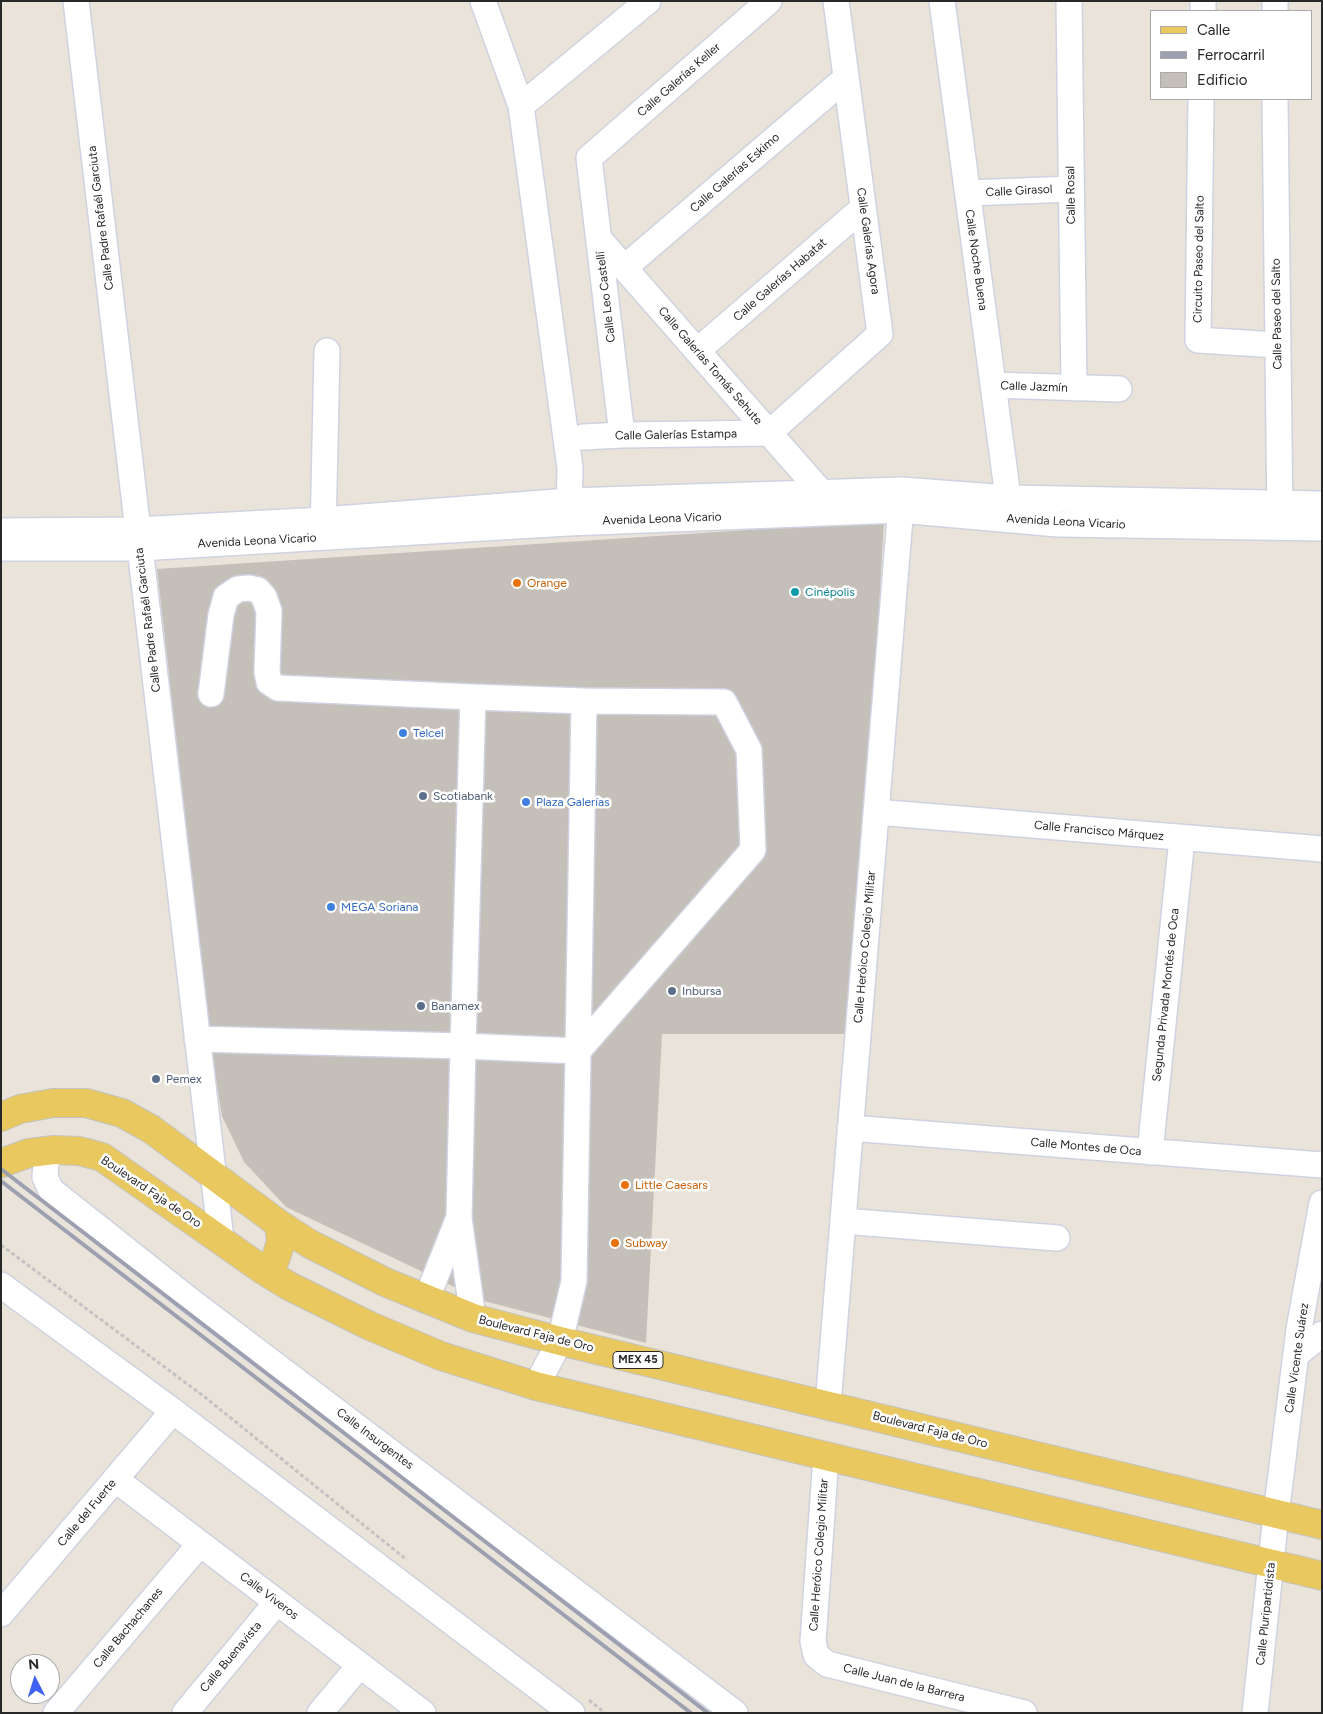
<!DOCTYPE html>
<meta charset="utf-8">
<style>
body{margin:0}
#map{position:relative;width:1323px;height:1714px;overflow:hidden;background:#eae3da;font-family:Figtree,sans-serif}
canvas{display:block}
.frame{position:absolute;inset:0;border:2px solid #282828;pointer-events:none}
.legend{position:absolute;left:1150px;top:10px;width:162px;height:90px;box-sizing:border-box;background:#fff;border:1px solid #a9a9a9;margin:0;padding:6px 9px;list-style:none;font-size:15px;color:#282828}
.legend li{display:flex;align-items:center;gap:10px;height:25px}
.legend b{width:25px;border:1px solid #a9a9a9}
.north{position:absolute;left:10px;top:1654px;width:50px;height:50px;box-sizing:border-box;background:#fff;border:1px solid #a9a9a9;border-radius:50%;rotate:355deg;font-size:14px;font-weight:700;line-height:20px;text-align:center;color:#282828}
.north::after{content:'';display:block;margin:auto;width:18px;height:22px;background:#3f62f1;clip-path:polygon(50% 0,100% 100%,50% 72%,0 100%)}
</style>
<div id="map">
<canvas width="1323" height="1714"></canvas>
<div class="frame"></div>
<ul class="legend">
<li><b style="height:6px;background:#e9c85f"></b>Calle</li>
<li><b style="height:6px;background:#9da0b1"></b>Ferrocarril</li>
<li><b style="height:14px;background:#c5bfb9"></b>Edificio</li>
</ul>
<div class="north">N</div>
</div>
<script>
const g = document.querySelector('canvas').getContext('2d');
g.lineJoin = 'round';
function paint(path, color) { g.fillStyle = color; g.fill(path, 'evenodd'); }
const shape = rows => new Path2D(rows.map(r => 'M' + r).join(''));
function stroke(path, color, width, dash) { g.strokeStyle = color; g.lineWidth = width; g.lineCap = dash ? 'butt' : 'round'; g.setLineDash(dash || []); g.stroke(path); }
function label(font, color, halo, rows, align = 'center') {
  g.font = font + ' Figtree,sans-serif'; g.lineWidth = 5; g.setLineDash([]); g.textBaseline = 'middle'; g.strokeStyle = halo; g.fillStyle = color; for (const [text, x, y, turn = 0] of rows) {
    g.save(); g.translate(x, y); g.rotate((+turn || 0) * Math.PI / 180); g.textAlign = isNaN(turn) ? turn : align; if (halo) g.strokeText(text, 0, 0); g.fillText(text, 0, 0); g.restore();
  }
}
paint(shape([
 [884,521,855,1034,662,1034,646,1343,484,1301,286,1207,244,1162,222,1116,213,1061,157,569]
]), '#c5bfb9');
const minor = shape([
 [76,1,221,1239],
 [483,1,521,106,570,468,569,518],
 [942,1,1010,512],
 [1069,1,1074,388],
 [1275,1,1275,11],
 [1203,11,1203,1],
 [1201,99,1198,340,1277,345],
 [1275,99,1280,521],
 [521,106,648,1],
 [968,193,1071,189],
 [599,239,821,492],
 [624,268,846,78],
 [697,351,863,208],
 [993,385,1119,389],
 [622,435,589,158,769,1],
 [583,437,622,435,769,433,880,334,836,1],
 [1,531,137,530,323,520,569,501,902,490,1008,498,1322,504],
 [323,535,327,351],
 [1,548,139,548,569,523,900,510,1058,524,1322,528],
 [211,694,221,615,226,597,238,589,249,588,258,590,264,597,269,611,267,672,269,682,278,688,473,697],
 [876,812,1322,849],
 [197,1039,463,1046,459,1218,473,1318],
 [850,1128,1322,1165],
 [54,1150,46,1162,45,1177,51,1190,192,1302,735,1713],
 [1150,1152,1182,838],
 [843,1221,1057,1238],
 [1,1285,173,1411,572,1713],
 [426,1300,458,1220],
 [1297,1354,1322,1334],
 [536,1386,560,1341,574,1281,578,1051,584,701,724,702,749,750,753,850,578,1051,463,1046,473,697,584,701],
 [828,1405,902,493],
 [826,1456,813,1641,816,1655,827,1664,1024,1713],
 [115,1479,423,1713],
 [1,1614,173,1411],
 [56,1713,200,1544],
 [185,1713,277,1602],
 [320,1713,360,1665],
 [1255,1713,1276,1515,1299,1329,1322,1203]
]);
const major = shape([
 [1,1117,20,1109,53,1103,86,1103,122,1113,151,1129,279,1224,310,1244,385,1282,473,1318,560,1341,1322,1525],
 [1,1163,29,1153,54,1150,79,1151,102,1157,263,1270,289,1286,370,1326,441,1356,536,1386,1322,1576],
 [263,1270,275,1260,281,1242,279,1224]
]);
stroke(minor, '#cfd2e0', 28);
stroke(major, '#c3c3c3', 30);
stroke(shape([
 [1,1245,206,1398,407,1560],
 [589,1700,605,1713]
]), '#c3c3c3', 3, [4, 2.5]);
stroke(minor, '#fff', 25);
stroke(major, '#e9c85f', 28);
stroke(shape([
 [1,1169,708,1713],
 [1,1181,691,1713]
]), '#9da0b1', 4);
for (const [x, y, r, color] of [
 [517,583,5,"#e8710a"],
 [795,592,5,"#0f9aa8"],
 [403,733,5,"#3f7fe0"],
 [423,796,5,"#5c6f8a"],
 [526,802,5,"#3f7fe0"],
 [331,907,5,"#3f7fe0"],
 [672,991,5,"#5c6f8a"],
 [421,1006,5,"#5c6f8a"],
 [156,1079,5,"#5c6f8a"],
 [625,1185,5,"#e8710a"],
 [615,1243,5,"#e8710a"]
]) { const dot = new Path2D(); dot.arc(x, y, r, 0, 2 * Math.PI); g.fillStyle = color; g.fill(dot); stroke(dot, '#fff', 2); }
for (const [x, y, w] of [
 [638,1360,50]
]) { const box = new Path2D(); box.roundRect(x - w / 2, y - 8.5, w, 17, 4); g.fillStyle = '#fff'; g.fill(box); stroke(box, '#282828', 1); }
label('bold 11px', '#282828', null, [
 ["MEX 45",638,1360]
]);
label('12px', '#282828', '#fff', [
 ["Calle Galerías Keller",679,80,-41],
 ["Calle Galerías Eskimo",735,173,-41],
 ["Calle Girasol",1019,191,-3],
 ["Calle Rosal",1071,195,-91],
 ["Calle Padre Rafaél Garciuta",101,218,-97],
 ["Calle Galerías Agora",868,241,82],
 ["Circuito Paseo del Salto",1199,259,-89],
 ["Calle Noche Buena",976,260,82],
 ["Calle Galerías Habatat",780,280,-41],
 ["Calle Leo Castellí",606,297,-97],
 ["Calle Paseo del Salto",1277,314,-91],
 ["Calle Galerías Tomás Sehute",710,366,49],
 ["Calle Jazmín",1034,387,2],
 ["Calle Galerías Estampa",676,435,-1],
 ["Avenida Leona Vicario",662,519,-2],
 ["Avenida Leona Vicario",1066,522,3],
 ["Avenida Leona Vicario",257,541,-3],
 ["Calle Padre Rafaél Garciuta",148,620,-97],
 ["Calle Francisco Márquez",1099,831,5],
 ["Calle Heróico Colegio Militar",865,947,-85],
 ["Segunda Privada Montés de Oca",1166,995,-84],
 ["Calle Montes de Oca",1086,1147,5],
 ["Boulevard Faja de Oro",151,1192,34],
 ["Boulevard Faja de Oro",536,1334,14],
 ["Calle Vicente Suárez",1297,1358,-82],
 ["Boulevard Faja de Oro",930,1430,14],
 ["Calle Insurgentes",375,1439,37],
 ["Calle del Fuerte",87,1513,-50],
 ["Calle Heróico Colegio Militar",819,1555,-86],
 ["Calle Viveros",269,1596,37],
 ["Calle Pluripartidista",1266,1614,-84],
 ["Calle Bachachanes",128,1628,-50],
 ["Calle Buenavista",231,1657,-50],
 ["Calle Juan de la Barrera",904,1683,14]
]);
label('12px', '#c56008', '#fff', [
 ["Orange",527,583],
 ["Little Caesars",635,1185],
 ["Subway",625,1243]
], 'left');
label('12px', '#0d838f', '#fff', [
 ["Cinépolis",805,592]
], 'left');
label('12px', '#366cbe', '#fff', [
 ["Telcel",413,733],
 ["Plaza Galerías",536,802],
 ["MEGA Soriana",341,907]
], 'left');
label('12px', '#4e5e75', '#fff', [
 ["Scotiabank",433,796],
 ["Inbursa",682,991],
 ["Banamex",431,1006],
 ["Pemex",166,1079]
], 'left');
</script>
